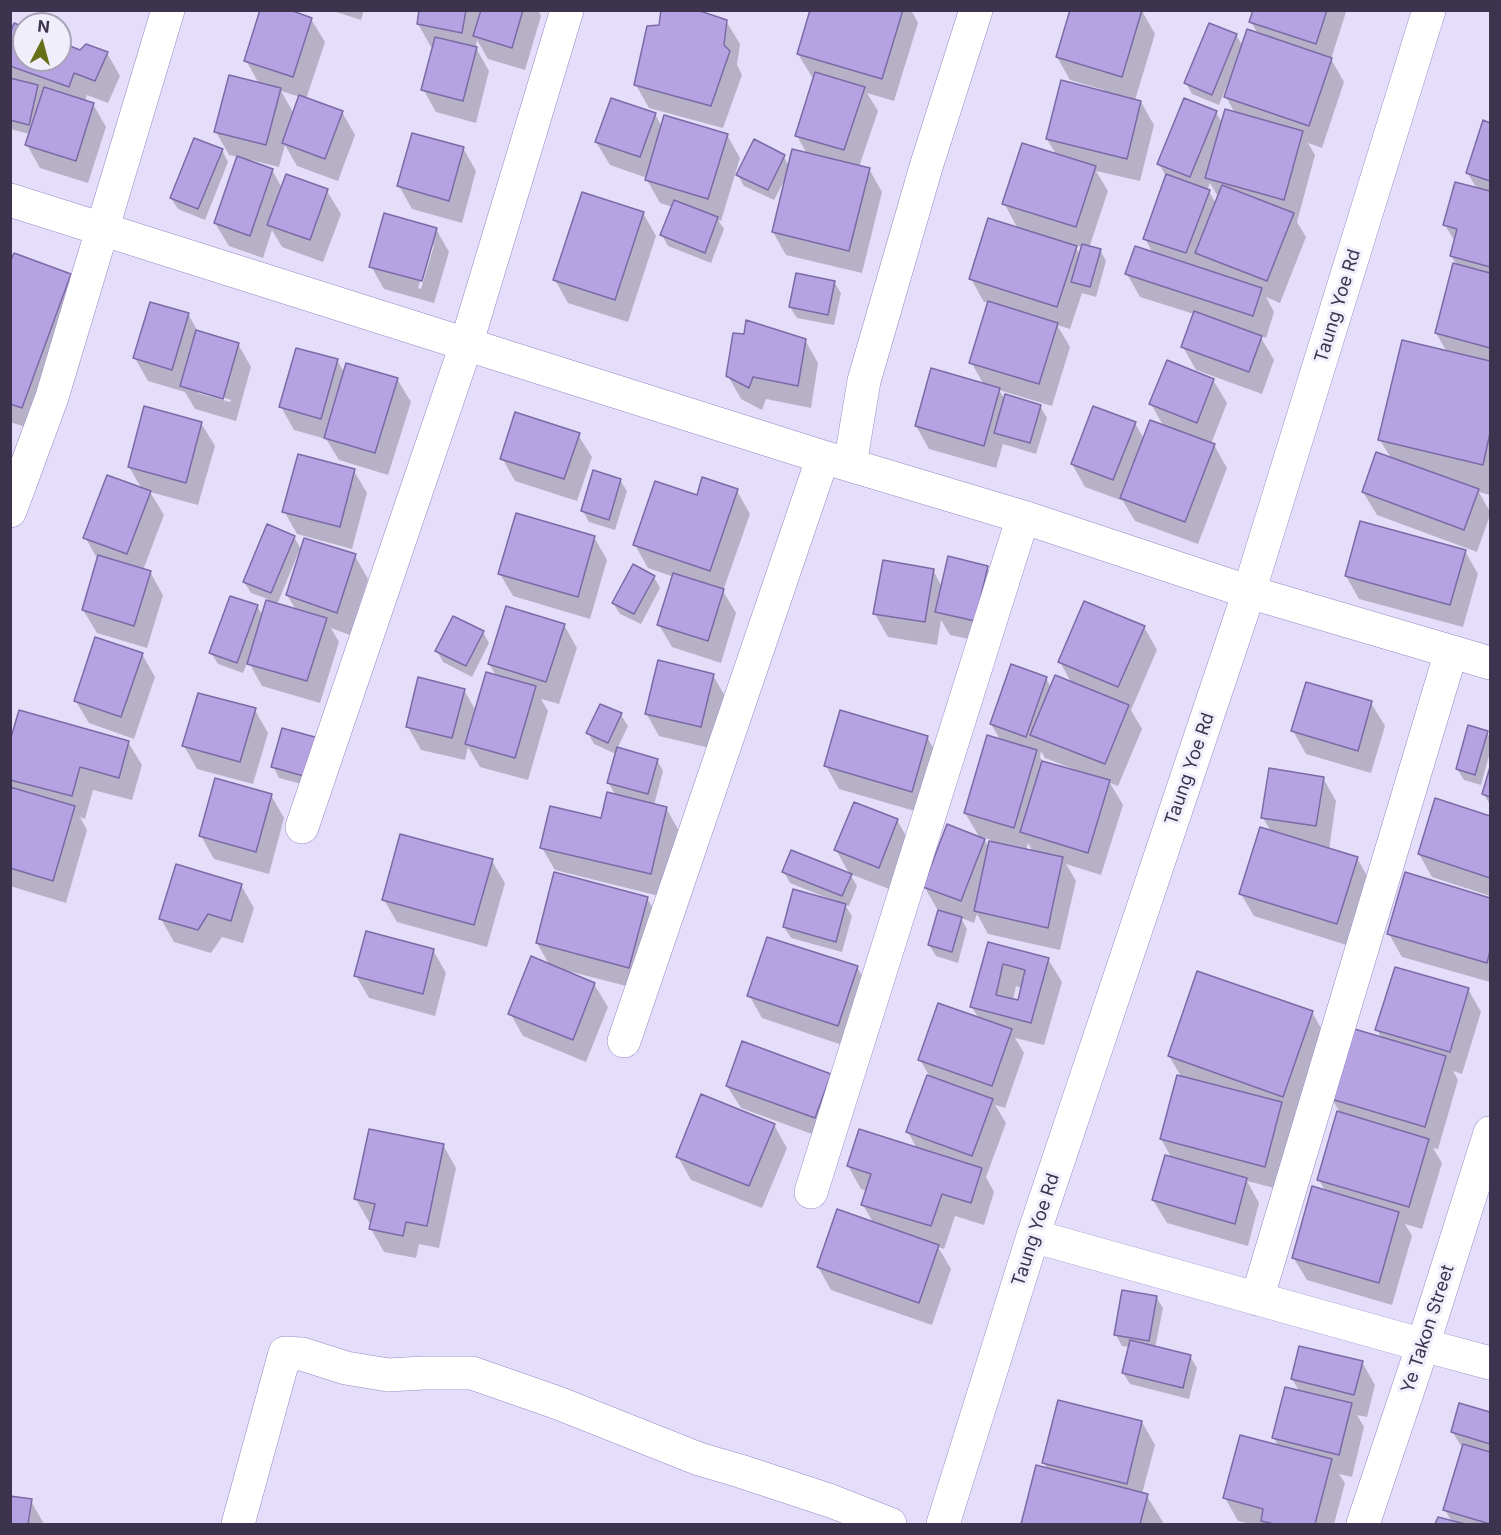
<!DOCTYPE html>
<style>
body{margin:0}
#map{position:relative;width:1501px;height:1535px;overflow:hidden;background:#e5defa;font-family:Inter,sans-serif}
canvas{display:block}
.frame{position:absolute;inset:0;border:12px solid #3c344f;pointer-events:none}
.north{position:absolute;left:12px;top:12px;width:60px;height:60px;box-sizing:border-box;background:#f1eefc;border:2px solid #a9a4b7;border-radius:50%;rotate:6deg;font-size:16px;font-weight:700;line-height:24px;text-align:center;color:#3c344f}
.north::after{content:'';display:block;margin:auto;width:21px;height:27px;background:#657019;clip-path:polygon(50% 0,100% 100%,50% 72%,0 100%)}
</style>
<div id="map">
<canvas width="1501" height="1535"></canvas>
<div class="frame"></div>
<div class="north">N</div>
</div>
<script>
const g = document.querySelector('canvas').getContext('2d');
g.lineJoin = 'round';
function paint(path, color) { g.fillStyle = color; g.fill(path, 'evenodd'); }
const shape = rows => new Path2D(rows.map(r => 'M' + r).join(''));
function stroke(path, color, width, dash) { g.strokeStyle = color; g.lineWidth = width; g.lineCap = dash ? 'butt' : 'round'; g.setLineDash(dash || []); g.stroke(path); }
function label(font, color, halo, rows, align = 'center') {
  g.font = font + ' Inter,sans-serif'; g.lineWidth = 6; g.setLineDash([]); g.textBaseline = 'middle'; g.strokeStyle = halo; g.fillStyle = color; for (const [text, x, y, turn = 0] of rows) {
    g.save(); g.translate(x, y); g.rotate((+turn || 0) * Math.PI / 180); g.textAlign = isNaN(turn) ? turn : align; if (halo) g.strokeText(text, 0, 0); g.fillText(text, 0, 0); g.restore();
  }
}
paint(shape([
 [330,10,364,10,361,20],
 [421,10,538,10,541,16,525,70,488,59,477,40,476,48,489,71,476,123,436,112,423,89,434,47,431,47,418,24],
 [811,10,911,10,918,23,894,101,867,93,878,111,859,167,869,169,882,192,862,273,786,255,773,232,786,179,785,179,774,200,744,186,738,175,784,157,789,166,807,154,797,136,815,78,812,77,798,54],
 [1255,10,1345,10,1346,12,1331,59,1344,82,1322,148,1308,143,1315,155,1297,222,1306,237,1280,303,1266,297,1274,312,1266,338,1260,336,1274,360,1262,394,1196,370,1183,347,1194,314,1140,297,1127,274,1153,254,1145,238,1167,178,1159,164,1216,112,1222,123,1235,113,1226,97,1230,84,1228,83,1219,105,1192,94,1186,83,1236,35,1243,46,1258,34,1251,22],
 [1210,183,1219,198,1216,204,1209,191,1207,190],
 [1142,11,1155,34,1135,100,1141,102,1154,125,1140,181,1096,171,1108,191,1089,248,1100,250,1106,261,1096,297,1082,293,1070,329,1057,325,1070,347,1052,406,999,390,1005,400,1040,406,1047,418,1036,454,1003,444,996,468,929,449,916,426,984,385,971,362,989,303,984,302,971,279,1018,229,1004,203,1057,156,1047,139,1103,92,1104,90,1070,80,1057,57],
 [1074,245,1083,247,1080,255],
 [311,19,325,42,306,99,342,112,355,135,338,181,297,166,285,145,279,167,251,160,251,162,272,170,282,188,327,191,341,214,323,262,282,247,272,230,263,258,229,246,215,223,239,157,229,155,216,132,259,84,246,60],
 [281,91,300,97,294,114],
 [726,21,740,44,737,65,742,75,723,128,649,108,636,85],
 [24,29,24,60,60,60,60,43,81,52,107,53,120,76,108,103,87,95,85,102,93,104,106,127,88,183,40,168,27,145,30,134,10,129,10,79,14,80,10,75,10,40],
 [655,114,662,127,727,135,740,158,721,221,718,220,724,229,711,263,668,246,662,235,673,207,660,203,647,180,647,178,610,165,596,142],
 [1484,122,1490,124,1490,495,1479,492,1490,512,1490,515,1477,552,1377,515,1363,492,1391,458,1380,440,1447,352,1436,333,1457,265,1451,256,1455,242,1445,225,1477,189,1467,172],
 [463,148,476,171,462,223,412,209,399,186],
 [222,150,228,162,205,220,178,209,171,198],
 [643,213,656,236,628,322,568,303,555,280],
 [436,229,449,252,434,303,384,289,371,266],
 [431,245,434,245,421,289,418,288],
 [10,267,70,275,83,298,35,430,10,422],
 [834,282,841,293,834,325,797,318,790,307],
 [188,314,199,333,238,344,251,367,236,421,195,409,185,392,148,381,135,358],
 [198,390,231,400,230,402,198,393],
 [805,340,818,363,811,408,766,399,762,410,741,399,728,376],
 [337,360,345,374,397,379,411,402,388,475,339,460,326,439,294,430,281,407],
 [1213,380,1227,403,1211,444,1214,445,1227,468,1198,544,1135,521,1123,501,1085,487,1072,464,1135,423,1144,439,1164,427,1151,404],
 [201,423,215,446,198,505,150,492,164,515,143,570,150,572,163,595,147,648,97,633,83,610,98,560,85,537,142,489,129,467],
 [578,435,592,457,577,501,515,481,502,458],
 [354,471,367,493,352,549,297,534,284,511],
 [620,480,627,491,615,530,589,522,583,511],
 [737,491,750,514,723,591,736,613,721,663,672,647,659,625,674,577,648,568,635,545,698,497],
 [294,537,302,551,355,556,368,579,350,635,331,628,339,642,320,703,262,686,248,661,243,673,218,664,211,653,257,606,263,616,268,599,251,593,244,582],
 [299,551,301,552,287,595,296,610,277,605],
 [594,537,607,560,590,619,513,596,500,574],
 [1465,551,1478,574,1463,627,1359,599,1346,576],
 [987,567,1000,590,988,643,950,635,941,620,937,645,888,637,875,614,933,570,942,587],
 [654,577,660,588,641,624,620,614,613,603],
 [564,625,577,648,559,704,541,699,548,711,528,780,480,767,468,747,465,760,421,750,408,727,464,690,476,711,497,677,489,664],
 [1144,627,1157,650,1131,710,1142,729,1118,786,1110,783,1123,805,1101,875,1066,864,1076,881,1060,950,988,934,977,914,974,923,961,918,967,929,958,963,936,956,929,945,940,910,937,909,924,886,980,838,965,813,1001,741,991,724,1046,678,1051,688,1072,684,1060,662],
 [1041,751,1045,758,1076,770,1075,772,1043,762,1040,757],
 [983,837,991,840,989,848],
 [1028,843,1033,852,1026,850],
 [483,632,489,643,472,677,443,662,437,651],
 [142,654,155,677,134,739,89,723,75,700],
 [713,675,726,698,714,749,659,736,646,713],
 [1371,703,1385,726,1371,773,1306,754,1293,731],
 [601,706,621,715,628,726,617,749,657,760,663,771,654,805,666,808,679,831,663,897,555,870,542,848,602,820,616,796,608,782,616,754,594,744,588,733],
 [255,710,268,733,253,784,197,769,184,746],
 [283,730,317,788,279,778,273,766],
 [1487,732,1490,739,1490,752,1481,785,1464,780,1457,769],
 [927,737,940,760,925,814,839,789,826,766],
 [128,742,142,765,132,800,93,790,85,819,80,817,87,830,66,903,10,886,10,747],
 [1490,772,1490,805,1484,794],
 [1323,778,1336,801,1329,850,1357,858,1370,881,1350,946,1254,916,1241,894,1272,833,1263,818],
 [271,795,284,818,269,874,214,859,201,836],
 [1436,800,1490,817,1490,896,1432,877,1419,854],
 [897,820,910,843,892,890,850,874,857,886,849,906,845,905,852,916,842,952,791,938,784,927,829,901,830,899,790,883,784,872,850,875,836,850],
 [492,861,505,883,487,947,397,922,384,900],
 [1406,874,1490,900,1490,982,1402,957,1389,934],
 [241,885,254,908,243,943,222,937,211,953,174,942,161,919],
 [647,898,660,921,642,990,568,971,567,973,594,984,608,1007,586,1062,523,1036,510,1013,550,966,537,943],
 [989,944,1048,959,1062,982,1044,1045,1015,1038,1024,1053,1005,1108,995,1105,1006,1123,986,1177,994,1192,984,1225,955,1216,944,1249,938,1247,951,1269,932,1325,831,1290,818,1267,874,1224,863,1205,867,1191,861,1189,848,1166,917,1149,908,1132,929,1075,920,1060,979,1019,972,1007],
 [1016,986,1022,988,1019,1002,1013,1000],
 [433,950,446,973,435,1016,369,998,356,976],
 [857,967,870,990,851,1048,762,1018,749,995],
 [1468,989,1481,1012,1462,1074,1453,1071,1458,1080,1438,1149,1433,1148,1442,1163,1422,1229,1405,1224,1412,1236,1392,1305,1307,1280,1293,1257,1326,1192,1319,1180,1341,1114,1332,1099,1382,1039,1377,1030],
 [1312,1012,1331,1046,1278,1189,1247,1181,1259,1203,1248,1246,1167,1223,1153,1200,1172,1159,1161,1139,1182,1078,1169,1056],
 [830,1075,828,1140,741,1108,727,1086],
 [774,1125,787,1148,762,1208,691,1180,678,1157],
 [443,1145,456,1168,439,1248,419,1244,416,1258,384,1252,371,1229,372,1223,369,1222,356,1199],
 [1156,1297,1163,1308,1155,1348,1190,1356,1197,1368,1189,1399,1130,1384,1123,1373,1130,1347,1122,1346,1116,1335],
 [1362,1362,1375,1385,1367,1417,1357,1415,1364,1427,1352,1477,1339,1474,1345,1483,1334,1524,1251,1524,1238,1521,1225,1498,1279,1447,1274,1438,1300,1392,1292,1379],
 [1460,1405,1490,1414,1490,1524,1437,1524,1439,1518,1452,1522,1445,1510,1463,1449,1452,1431],
 [1142,1422,1155,1445,1142,1494,1147,1496,1164,1524,1023,1524,1037,1467,1048,1470,1044,1463],
 [10,1497,31,1501,44,1524,10,1524]
]), '#0003');
const building = shape([
 [260,10,290,10,312,18,293,77,244,61,260,10],
 [419,10,466,10,462,33,417,24,419,10],
 [481,10,523,10,512,48,473,36,481,10],
 [661,10,697,10,727,20,724,45,730,51,711,106,634,85,647,26,659,25,661,10],
 [810,10,903,10,882,79,797,54,810,10],
 [1070,10,1142,10,1122,77,1056,57,1070,10],
 [1253,10,1327,10,1316,44,1249,22,1253,10],
 [14,23,24,27,24,60,60,60,60,42,80,50,86,44,108,52,95,81,74,73,69,87,10,66,10,34,14,23],
 [1209,23,1237,34,1212,95,1184,83,1209,23],
 [1247,29,1332,58,1309,126,1224,97,1247,29],
 [435,37,477,47,463,101,421,90,435,37],
 [815,72,865,87,844,150,795,136,815,72],
 [229,75,281,88,266,145,214,132,229,75],
 [10,78,38,85,29,125,10,120,10,78],
 [1061,80,1141,101,1127,159,1046,139,1061,80],
 [44,87,94,103,76,161,25,145,44,87],
 [299,95,343,111,325,159,282,143,299,95],
 [611,98,656,113,640,157,595,142,611,98],
 [1184,98,1217,111,1190,177,1157,164,1184,98],
 [1225,109,1303,131,1284,200,1205,178,1225,109],
 [664,115,728,134,708,199,645,180,664,115],
 [1483,120,1490,123,1490,181,1466,173,1483,120],
 [412,133,464,147,449,201,397,186,412,133],
 [194,138,223,149,198,209,170,198,194,138],
 [754,139,785,155,768,190,736,175,754,139],
 [1022,143,1096,166,1076,227,1002,204,1022,143],
 [792,149,870,168,849,251,772,232,792,149],
 [237,156,273,169,250,236,214,223,237,156],
 [286,174,328,189,310,240,267,225,286,174],
 [1166,174,1210,190,1186,253,1143,239,1166,174],
 [1455,182,1490,191,1490,267,1450,256,1457,229,1443,225,1455,182],
 [1222,185,1294,213,1267,281,1195,253,1222,185],
 [582,192,644,212,615,300,553,280,582,192],
 [674,200,718,217,705,253,660,235,674,200],
 [384,213,437,228,422,281,369,267,384,213],
 [988,218,1077,246,1057,307,969,279,988,218],
 [1082,244,1101,249,1090,287,1071,282,1082,244],
 [1135,246,1262,288,1253,316,1125,274,1135,246],
 [14,253,71,274,22,408,10,404,10,262,14,253],
 [1453,263,1490,273,1490,348,1435,333,1453,263],
 [796,273,835,281,828,315,789,307,796,273],
 [988,301,1058,323,1039,384,969,363,988,301],
 [150,302,189,313,172,370,133,358,150,302],
 [1194,311,1262,336,1249,372,1181,347,1194,311],
 [746,320,806,339,798,386,753,377,749,388,726,376,733,333,744,334,746,320],
 [196,330,239,343,223,399,180,386,196,330],
 [1402,340,1490,361,1490,433,1483,465,1378,440,1402,340],
 [296,348,338,359,321,419,279,407,296,348],
 [1167,360,1214,379,1197,423,1149,404,1167,360],
 [346,363,398,378,375,453,324,438,346,363],
 [931,368,1000,388,984,446,915,426,931,368],
 [1005,394,1041,405,1030,443,994,433,1005,394],
 [144,406,202,422,186,483,128,467,144,406],
 [1093,406,1136,422,1113,480,1071,464,1093,406],
 [515,412,580,433,564,479,500,459,515,412],
 [1150,420,1215,444,1185,522,1120,498,1150,420],
 [1376,452,1479,489,1464,530,1362,492,1376,452],
 [298,454,355,469,340,527,282,512,298,454],
 [593,470,621,479,609,520,581,511,593,470],
 [107,475,151,491,127,554,83,538,107,475],
 [702,477,738,489,710,571,633,545,655,481,697,495,702,477],
 [516,513,595,536,578,597,498,574,516,513],
 [1360,521,1466,550,1450,605,1345,576,1360,521],
 [267,524,295,536,271,593,243,582,267,524],
 [304,538,356,554,337,613,286,595,304,538],
 [98,555,151,571,134,626,82,610,98,555],
 [948,556,988,566,975,621,935,612,948,556],
 [883,560,934,569,925,622,873,614,883,560],
 [633,564,655,576,634,614,612,603,633,564],
 [673,573,724,589,708,641,657,625,673,573],
 [230,596,258,605,237,663,209,653,230,596],
 [266,600,327,618,307,681,247,664,266,600],
 [1084,601,1145,626,1118,687,1058,662,1084,601],
 [506,606,565,624,546,682,488,664,506,606],
 [453,616,484,631,466,666,435,651,453,616],
 [95,637,143,653,121,717,74,701,95,637],
 [658,660,714,674,701,727,645,714,658,660],
 [1011,664,1047,677,1026,737,990,724,1011,664],
 [486,672,536,686,515,758,465,744,486,672],
 [1055,675,1129,705,1105,764,1030,735,1055,675],
 [418,677,465,689,452,738,406,727,418,677],
 [1306,682,1372,701,1358,751,1291,731,1306,682],
 [198,693,256,708,240,762,182,746,198,693],
 [600,704,622,713,608,743,586,733,600,704],
 [19,710,129,741,119,778,80,767,72,796,10,780,10,741,19,710],
 [840,710,928,736,912,792,824,766,840,710],
 [1468,725,1488,731,1475,775,1456,769,1468,725],
 [282,728,322,739,311,778,271,767,282,728],
 [987,735,1037,750,1014,828,964,813,987,735],
 [617,747,658,759,648,794,607,783,617,747],
 [1042,761,1110,780,1088,853,1020,832,1042,761],
 [1490,767,1490,797,1482,794,1490,767],
 [1269,768,1324,777,1316,826,1261,818,1269,768],
 [215,778,272,794,256,852,199,836,215,778],
 [10,787,75,806,53,881,10,868,10,787],
 [607,792,667,807,651,874,540,848,550,806,601,818,607,792],
 [1435,798,1490,816,1490,878,1418,854,1435,798],
 [854,802,898,819,879,868,834,850,854,802],
 [947,824,985,839,961,901,923,887,947,824],
 [1260,827,1358,857,1337,924,1239,894,1260,827],
 [400,834,493,859,474,925,382,900,400,834],
 [989,841,1063,857,1048,928,974,911,989,841],
 [791,850,852,874,842,896,782,872,791,850],
 [176,864,242,884,231,921,208,914,198,930,159,919,176,864],
 [554,872,648,897,629,968,536,943,554,872],
 [1405,872,1490,898,1490,951,1487,963,1387,934,1405,872],
 [793,889,846,904,836,942,783,927,793,889],
 [938,910,962,917,952,952,928,945,938,910],
 [366,931,434,949,423,994,354,976,366,931],
 [767,937,858,966,838,1026,747,996,767,937],
 [988,942,1049,958,1031,1023,970,1007,988,942],
 [1003,964,1025,970,1018,1000,996,995,1003,964],
 [531,956,595,983,573,1040,508,1014,531,956],
 [1395,967,1469,988,1450,1052,1375,1030,1395,967],
 [1197,971,1313,1011,1283,1097,1168,1056,1197,971],
 [938,1003,1012,1029,992,1086,918,1060,938,1003],
 [1351,1028,1446,1056,1425,1127,1331,1099,1351,1028],
 [742,1041,831,1074,815,1118,726,1086,742,1041],
 [927,1075,993,1099,972,1156,906,1132,927,1075],
 [1177,1075,1282,1102,1265,1167,1160,1139,1177,1075],
 [701,1094,775,1124,749,1186,676,1157,701,1094],
 [1337,1111,1429,1139,1409,1207,1317,1180,1337,1111],
 [369,1129,444,1144,427,1226,406,1222,403,1236,369,1229,375,1204,354,1199,369,1129],
 [859,1129,982,1168,971,1203,942,1194,931,1226,861,1205,871,1174,847,1166,859,1129],
 [1165,1155,1247,1178,1235,1224,1152,1200,1165,1155],
 [1312,1186,1399,1212,1379,1283,1292,1258,1312,1186],
 [837,1209,939,1245,919,1303,817,1267,837,1209],
 [1122,1290,1157,1296,1149,1341,1114,1335,1122,1290],
 [1130,1340,1191,1355,1183,1388,1122,1373,1130,1340],
 [1299,1346,1363,1361,1354,1395,1291,1379,1299,1346],
 [1285,1387,1352,1403,1339,1455,1272,1438,1285,1387],
 [1058,1400,1142,1421,1127,1484,1042,1463,1058,1400],
 [1459,1403,1490,1412,1490,1444,1451,1432,1459,1403],
 [1240,1435,1332,1459,1315,1524,1274,1524,1261,1521,1263,1509,1223,1498,1240,1435],
 [1463,1444,1490,1452,1490,1524,1443,1510,1463,1444],
 [1036,1465,1148,1494,1140,1524,1021,1524,1036,1465],
 [10,1496,32,1499,28,1524,10,1524,10,1496],
 [1438,1517,1465,1524,1435,1524,1438,1517]
]);
paint(building, '#b4a2e3');
stroke(building, '#7b6aa6', 1.5);
const street = shape([
 [10,200,823,457,1023,517,1249,592,1490,663],
 [850,465,864,381,926,167,976,10],
 [10,511,52,397,168,10],
 [302,827,466,345,567,10],
 [624,1041,823,457],
 [811,1192,1023,517],
 [1033,1236,1423,1345,1490,1363],
 [1257,1299,1451,652],
 [238,1524,285,1353,302,1354,346,1368,388,1375,424,1373,472,1373,558,1403,699,1459,740,1471,831,1501,890,1524],
 [943,1524,1033,1236,1249,592,1429,10],
 [1363,1524,1423,1345,1490,1133]
]);
stroke(street, '#9988c6', 34);
stroke(street, '#fff', 33);
label('18px', '#3c344f', '#f1eefc', [
 ["Taung Yoe Rd",1338,306,-73],
 ["Taung Yoe Rd",1190,769,-71],
 ["Taung Yoe Rd",1036,1230,-72],
 ["Ye Takon Street",1428,1329,-72]
]);
</script>
